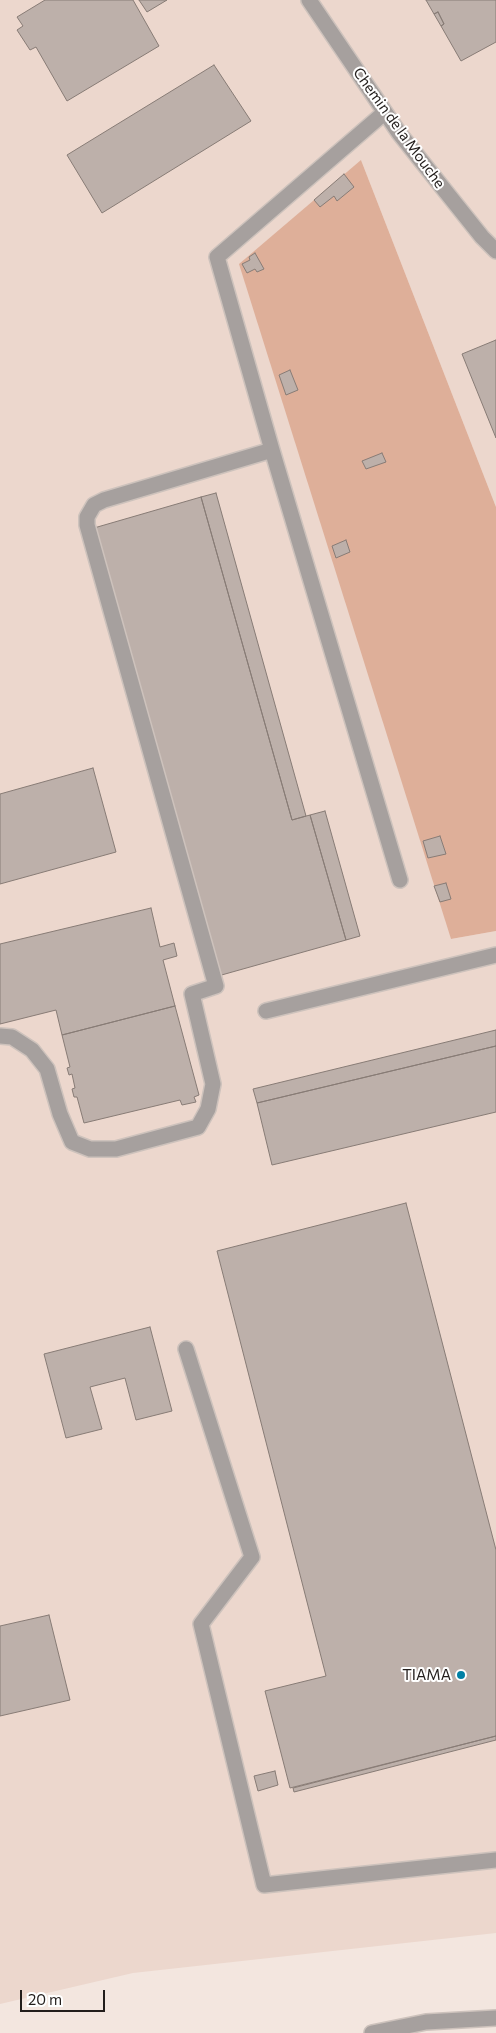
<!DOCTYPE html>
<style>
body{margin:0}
#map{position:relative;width:496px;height:2033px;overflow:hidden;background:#f3e6df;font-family:Commissioner,sans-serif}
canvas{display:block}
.scale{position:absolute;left:20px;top:1990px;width:85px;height:22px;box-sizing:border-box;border:2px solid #221d1b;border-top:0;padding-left:6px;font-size:15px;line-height:18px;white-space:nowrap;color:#221d1b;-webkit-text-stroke:4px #fff;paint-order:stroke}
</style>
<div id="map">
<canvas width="496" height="2033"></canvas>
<div class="scale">20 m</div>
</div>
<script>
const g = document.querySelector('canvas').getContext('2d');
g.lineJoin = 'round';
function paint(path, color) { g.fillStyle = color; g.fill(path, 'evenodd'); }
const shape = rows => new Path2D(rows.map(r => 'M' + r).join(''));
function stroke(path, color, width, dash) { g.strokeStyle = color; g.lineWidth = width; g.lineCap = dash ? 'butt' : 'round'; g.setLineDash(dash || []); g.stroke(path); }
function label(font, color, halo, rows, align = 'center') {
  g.font = font + ' Commissioner,sans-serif'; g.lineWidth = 4; g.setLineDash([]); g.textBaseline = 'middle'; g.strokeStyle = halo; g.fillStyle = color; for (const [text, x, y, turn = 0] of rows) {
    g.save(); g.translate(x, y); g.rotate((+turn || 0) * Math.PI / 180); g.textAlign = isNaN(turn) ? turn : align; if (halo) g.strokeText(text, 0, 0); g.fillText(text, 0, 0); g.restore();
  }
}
paint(shape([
 [0,0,496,0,496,507,361,160,451,939,496,931,496,1933,133,1973,0,2004]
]), '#ecd7cd');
paint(shape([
 [361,160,496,507,496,931,451,939,239,264]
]), '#deaf99');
const building = shape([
 [45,0,133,0,159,46,67,101,36,47,30,50,17,30,23,26,17,17,45,0],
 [139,0,167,0,147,12,139,0],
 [426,0,496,0,496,42,461,61,441,26,444,24,438,12,434,14,426,0],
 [438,12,444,24,441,26,434,14,438,12],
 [214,65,251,121,102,213,67,155,214,65],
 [344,174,354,187,337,201,334,196,320,207,314,200,344,174],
 [255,253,264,269,257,272,255,269,247,273,242,264,250,260,249,257,255,253],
 [496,340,496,438,462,354,496,340],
 [290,370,298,390,286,395,279,375,290,370],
 [382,453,386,462,366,469,362,461,382,453],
 [216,493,306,816,292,820,201,497,216,493],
 [201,497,292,820,310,815,346,940,218,976,94,528,201,497],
 [346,540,350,552,336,558,332,546,346,540],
 [93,768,116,852,0,884,0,794,93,768],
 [325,811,360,936,346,940,310,815,325,811],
 [440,836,446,854,428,858,423,841,440,836],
 [446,883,451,899,440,902,434,886,446,883],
 [151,908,160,947,174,943,177,956,163,960,175,1006,62,1035,56,1010,0,1024,0,944,151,908],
 [175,1006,199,1095,194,1097,196,1102,182,1105,180,1100,84,1123,77,1097,74,1097,72,1089,75,1088,72,1074,69,1075,67,1068,70,1067,62,1035,175,1006],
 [496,1030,496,1046,257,1103,253,1089,496,1030],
 [496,1046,496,1112,272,1165,257,1103,496,1046],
 [406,1203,496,1550,496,1736,290,1788,265,1691,326,1676,217,1251,406,1203],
 [150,1327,172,1411,136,1420,125,1378,90,1387,102,1429,66,1438,44,1354,150,1327],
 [49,1615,70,1700,0,1716,0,1626,49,1615],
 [496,1736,496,1740,294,1792,293,1788,496,1736],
 [275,1771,278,1785,258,1791,254,1776,275,1771]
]);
paint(building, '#bdb0aa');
stroke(building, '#887c76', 1);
const service = shape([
 [384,113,217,257,272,450,400,880],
 [266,1011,496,955],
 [0,1036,12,1037,32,1050,47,1069,60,1114,72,1142,90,1149,116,1149,198,1127,208,1109,213,1084,192,994,216,986,87,525,87,517,94,505,104,500,272,450],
 [186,1349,252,1557,201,1624,264,1885,496,1860]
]);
const minor = shape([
 [372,2033,426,2022,496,2018]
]);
const tertiary = shape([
 [309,0,399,133,482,237,496,251]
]);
stroke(service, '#cdc2bc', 18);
stroke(minor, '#cdc2bc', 18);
stroke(tertiary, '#cdc2bc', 18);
stroke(service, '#a6a09e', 15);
stroke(minor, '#a6a09e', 15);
stroke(tertiary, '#a6a09e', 15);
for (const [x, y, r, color] of [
 [461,1675,5,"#0080a5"]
]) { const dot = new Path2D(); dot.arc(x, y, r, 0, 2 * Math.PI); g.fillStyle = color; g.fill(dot); stroke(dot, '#fff', 2); }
label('15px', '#221d1b', '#fff', [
 ["Chemin de la Mouche",399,128,54]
]);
label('15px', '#221d1b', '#fff', [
 ["TIAMA",451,1675]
], 'right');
</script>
